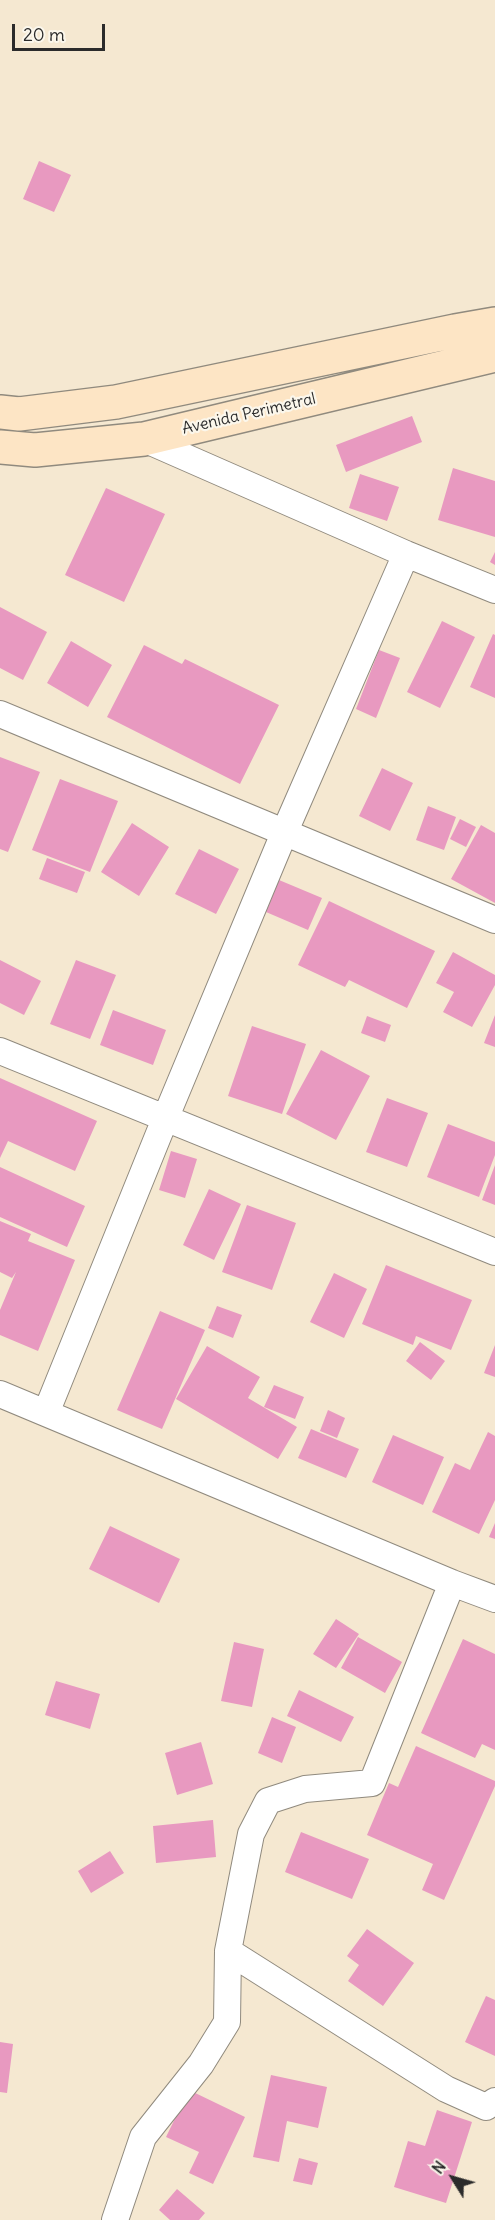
<!DOCTYPE html>
<style>
body{margin:0}
#map{position:relative;width:495px;height:2220px;overflow:hidden;background:#f5e8d1;font-family:Delius,sans-serif}
canvas{display:block}
.north{position:absolute;left:423px;top:2148px;width:60px;height:60px;-webkit-text-stroke:4px #fbf7ec;paint-order:stroke;rotate:307deg;font-size:16px;font-weight:700;line-height:24px;text-align:center;color:#2b2b2b}
.north::after{content:'';display:block;margin:auto;width:21px;height:27px;background:#2b2b2b;clip-path:polygon(50% 0,100% 100%,50% 72%,0 100%)}
.scale{position:absolute;left:12px;top:24px;width:93px;height:27px;box-sizing:border-box;border:3px solid #2b2b2b;border-top:0;padding-left:8px;font-size:18px;line-height:21px;white-space:nowrap;color:#2b2b2b;-webkit-text-stroke:4px #fbf7ec;paint-order:stroke}
</style>
<div id="map">
<canvas width="495" height="2220"></canvas>
<div class="north">N</div>
<div class="scale">20 m</div>
</div>
<script>
const g = document.querySelector('canvas').getContext('2d');
g.lineJoin = 'round';
function paint(path, color) { g.fillStyle = color; g.fill(path, 'evenodd'); }
const shape = rows => new Path2D(rows.map(r => 'M' + r).join(''));
function stroke(path, color, width, dash) { g.strokeStyle = color; g.lineWidth = width; g.lineCap = dash ? 'butt' : 'round'; g.setLineDash(dash || []); g.stroke(path); }
function label(font, color, halo, rows, align = 'center') {
  g.font = font + ' Delius,sans-serif'; g.lineWidth = 4.5; g.setLineDash([]); g.textBaseline = 'middle'; g.strokeStyle = halo; g.fillStyle = color; for (const [text, x, y, turn = 0] of rows) {
    g.save(); g.translate(x, y); g.rotate((+turn || 0) * Math.PI / 180); g.textAlign = isNaN(turn) ? turn : align; if (halo) g.strokeText(text, 0, 0); g.fillText(text, 0, 0); g.restore();
  }
}
paint(shape([
 [39,161,71,175,54,212,23,199],
 [412,416,422,442,346,472,336,445],
 [453,468,495,481,495,537,438,520],
 [360,474,399,487,387,521,349,508],
 [106,488,165,514,124,602,65,575],
 [495,552,495,565,490,562],
 [0,607,47,632,23,680,0,668],
 [442,621,475,637,440,708,407,692],
 [493,634,495,635,495,698,470,687],
 [71,641,112,665,88,707,47,683],
 [144,645,182,664,185,659,279,705,240,784,107,717],
 [379,650,400,658,376,718,356,709],
 [0,757,40,772,8,852,0,849],
 [382,768,413,783,390,831,359,816],
 [60,779,118,801,90,872,32,850],
 [428,806,456,817,444,850,416,840],
 [460,819,476,827,466,847,450,839],
 [132,823,169,847,139,896,101,872],
 [481,825,495,833,495,903,451,879],
 [199,849,239,869,216,914,175,894],
 [47,858,85,872,77,893,39,879],
 [279,880,322,898,308,930,266,912],
 [329,901,435,951,407,1008,349,980,345,987,298,965],
 [453,952,495,975,495,985,472,1027,443,1012,454,992,436,983],
 [0,960,41,981,24,1015,0,1003],
 [76,960,116,975,90,1039,50,1024],
 [113,1010,166,1030,153,1065,100,1045],
 [495,1015,495,1047,484,1043],
 [367,1016,391,1025,385,1042,361,1033],
 [252,1026,306,1044,282,1114,228,1096],
 [321,1050,370,1076,336,1140,286,1114],
 [0,1078,97,1121,75,1171,8,1141,0,1158],
 [387,1098,428,1113,407,1167,366,1152],
 [448,1124,495,1142,495,1155,479,1197,427,1177],
 [171,1151,197,1159,185,1198,159,1190],
 [495,1165,495,1205,482,1200],
 [0,1167,85,1206,67,1247,0,1217],
 [209,1189,241,1204,214,1260,183,1245],
 [247,1205,296,1223,272,1290,222,1272],
 [0,1221,31,1234,28,1241,75,1260,38,1351,0,1335,0,1310,16,1272,12,1278,0,1272],
 [386,1265,472,1300,451,1350,416,1336,413,1345,362,1324],
 [334,1273,367,1289,344,1338,310,1322],
 [217,1306,242,1315,233,1338,208,1328],
 [160,1311,205,1330,162,1429,117,1410],
 [420,1342,445,1361,431,1380,406,1361],
 [495,1345,495,1377,484,1373],
 [207,1346,260,1377,248,1398,297,1427,278,1459,176,1399],
 [274,1385,304,1397,295,1419,264,1407],
 [328,1410,345,1418,337,1438,320,1431],
 [311,1429,359,1449,346,1478,298,1458],
 [488,1432,495,1436,495,1500,479,1534,432,1512,455,1463,470,1470],
 [393,1435,444,1457,423,1505,372,1482],
 [495,1523,495,1539,489,1537],
 [110,1526,180,1559,159,1603,89,1569],
 [336,1619,359,1634,336,1668,313,1654],
 [358,1637,402,1662,385,1693,341,1668],
 [463,1639,495,1654,495,1750,482,1744,475,1758,421,1733],
 [234,1642,264,1649,252,1707,221,1701],
 [56,1681,100,1694,90,1729,45,1715],
 [299,1690,354,1717,341,1742,287,1716],
 [272,1717,296,1727,282,1763,258,1753],
 [201,1742,213,1784,177,1795,165,1753],
 [416,1746,495,1781,495,1786,444,1900,422,1890,433,1864,367,1835,389,1783,398,1787],
 [213,1820,216,1857,156,1863,153,1826],
 [301,1832,369,1859,352,1899,285,1872],
 [110,1851,124,1873,91,1893,78,1871],
 [367,1929,414,1963,383,2006,348,1981,359,1965,347,1956],
 [486,1996,495,2000,495,2056,465,2042],
 [0,2042,13,2044,7,2093,0,2092],
 [271,2075,327,2087,318,2128,287,2121,279,2162,253,2157],
 [189,2090,245,2117,213,2184,189,2173,199,2152,166,2137],
 [437,2110,472,2122,446,2203,394,2187,408,2141,425,2146],
 [299,2158,318,2163,312,2185,293,2181],
 [177,2189,205,2213,199,2220,170,2220,159,2210]
]), '#e899c0');
const street = shape([
 [144,439,406,554,495,590],
 [0,714,495,920],
 [0,1051,495,1252],
 [0,1394,452,1583,495,1599],
 [46,1413,165,1119,285,831,406,554],
 [452,1583,372,1783,305,1789,268,1801,251,1834,228,1951,446,2089,486,2107,495,2101],
 [115,2220,143,2137,201,2064,227,2022,228,1951]
]);
const secondary = shape([
 [0,412,19,414,116,402,455,331,495,324],
 [0,447,35,450,144,439,495,355]
]);
stroke(street, '#908a7e', 28);
stroke(secondary, '#908a7e', 36);
stroke(street, '#fff', 26);
stroke(secondary, '#fde5c5', 33);
label('16px', '#2b2b2b', '#fbf7ec', [
 ["Avenida Perimetral",249,414,-13]
]);
</script>
